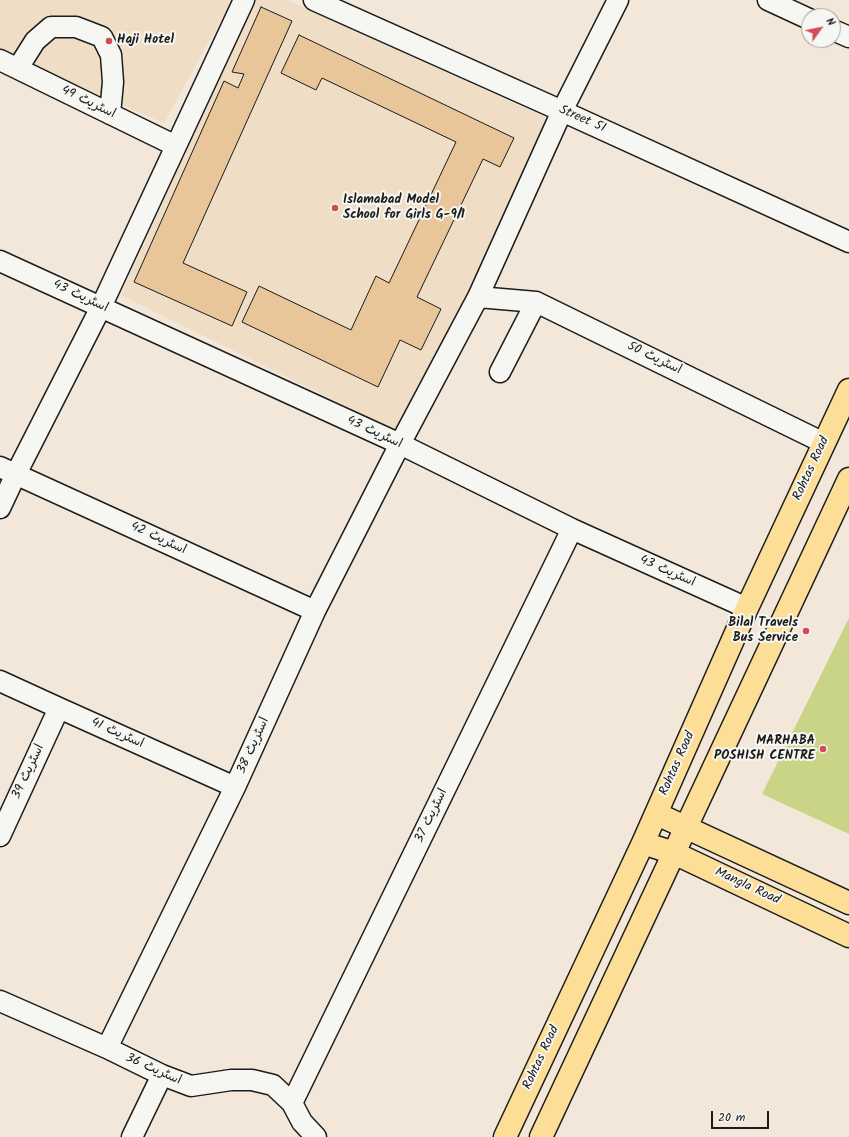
<!DOCTYPE html>
<meta charset="utf-8">
<style>
body{margin:0}
#map{position:relative;width:849px;height:1137px;overflow:hidden;background:#f2e7d8;font-family:Kalam,sans-serif}
canvas{display:block}
.north{position:absolute;left:801px;top:8px;width:40px;height:40px;box-sizing:border-box;background:#f6f6f2;border:1px solid #9f9f9c;border-radius:50%;rotate:57deg;font-size:11px;font-weight:700;line-height:16px;text-align:center;color:#1c1c1c}
.north::after{content:'';display:block;margin:auto;width:14px;height:18px;background:#d1495b;clip-path:polygon(50% 0,100% 100%,50% 72%,0 100%)}
.scale{position:absolute;left:711px;top:1111px;width:58px;height:18px;box-sizing:border-box;border:2px solid #1c1c1c;border-top:0;padding-left:5px;font-size:12px;line-height:14px;white-space:nowrap;color:#1c1c1c;-webkit-text-stroke:3px #f6f6f2;paint-order:stroke}
</style>
<div id="map">
<canvas width="849" height="1137"></canvas>
<div class="north">N</div>
<div class="scale">20 m</div>
</div>
<script>
const g = document.querySelector('canvas').getContext('2d');
g.lineJoin = 'round';
function paint(path, color) { g.fillStyle = color; g.fill(path, 'evenodd'); }
const shape = rows => new Path2D(rows.map(r => 'M' + r).join(''));
function stroke(path, color, width, dash) { g.strokeStyle = color; g.lineWidth = width; g.lineCap = dash ? 'butt' : 'round'; g.setLineDash(dash || []); g.stroke(path); }
function label(font, color, halo, rows, align = 'center') {
  g.font = font + ' Kalam,"Playpen Sans Arabic",sans-serif'; g.lineWidth = 4; g.setLineDash([]); g.textBaseline = 'middle'; g.strokeStyle = halo; g.fillStyle = color; for (const [text, x, y, turn = 0] of rows) {
    g.save(); g.translate(x, y); g.rotate((+turn || 0) * Math.PI / 180); g.textAlign = isNaN(turn) ? turn : align; if (halo) g.strokeText(text, 0, 0); g.fillText(text, 0, 0); g.restore();
  }
}
paint(shape([
 [0,0,232,0,164,123,0,52],
 [255,0,287,0,551,120,400,433,121,295]
]), '#efddc5');
paint(shape([
 [849,618,849,834,762,794]
]), '#c9d487');
const building = shape([
 [261,7,292,21,183,263,247,292,232,326,134,282,224,81,238,88,244,74,232,72,261,7],
 [299,35,514,138,500,167,483,159,417,297,441,309,421,350,400,340,378,387,242,322,259,286,351,330,376,276,389,283,456,142,322,78,316,90,281,73,299,35]
]);
paint(building, '#e9c59a');
stroke(building, '#1c1c1c', 1);
const minor = shape([
 [314,0,562,111,849,242],
 [768,0,809,19],
 [833,30,849,37],
 [0,60,176,146],
 [18,68,35,41,51,27,76,27,102,37,111,55,113,82,110,114],
 [0,261,400,444,572,529,747,608],
 [478,297,536,302,824,443],
 [500,372,536,302],
 [0,467,315,611],
 [0,508,16,474,101,307,244,0],
 [0,681,59,708,235,787],
 [0,836,59,708],
 [0,1001,107,1048,162,1075,191,1086,231,1080,252,1080,273,1085,292,1103,302,1122,316,1137],
 [107,1048,235,787,315,611,400,444,478,297,562,111,618,0],
 [292,1103,572,529],
 [132,1137,162,1075]
]);
const major = shape([
 [657,814,849,903],
 [643,843,674,853,849,936],
 [505,1137,643,843,747,608,849,390],
 [541,1137,849,479]
]);
stroke(minor, '#1c1c1c', 23);
stroke(major, '#1c1c1c', 25);
stroke(minor, '#f6f6f2', 20);
stroke(major, '#fdde96', 22);
for (const [x, y, r, color] of [
 [109,41,4,"#d1495b"],
 [335,208,4,"#d1495b"],
 [806,631,4,"#d1495b"],
 [823,749,4,"#d1495b"]
]) { const dot = new Path2D(); dot.arc(x, y, r, 0, 2 * Math.PI); g.fillStyle = color; g.fill(dot); stroke(dot, '#f6f6f2', 1.5); }
label('bold 13px', '#1c1c1c', '#f6f6f2', [
 ["Haji Hotel",117,41],
 ["Islamabad Model",343,201],
 ["School for Girls G-9/1",343,216],
 ["Bilal Travels",798,624,"right"],
 ["Bus Service",798,639,"right"],
 ["MARHABA",815,742,"right"],
 ["POSHISH CENTRE",815,757,"right"]
], 'left');
label('13px', '#1c1c1c', '#f6f6f2', [
 ["اسٹریٹ 49",88,103,26],
 ["Street 51",582,120,24],
 ["اسٹریٹ 43",80,297,25],
 ["اسٹریٹ 50",654,359,26],
 ["اسٹریٹ 43",374,433,25],
 ["Rohtas Road",812,469,-65],
 ["اسٹریٹ 42",158,539,25],
 ["اسٹریٹ 43",667,572,24],
 ["اسٹریٹ 41",117,734,24],
 ["اسٹریٹ 38",254,746,-66],
 ["Rohtas Road",678,764,-66],
 ["اسٹریٹ 39",29,772,-65],
 ["اسٹریٹ 37",432,816,-64],
 ["Mangla Road",747,887,25],
 ["Rohtas Road",542,1058,-65],
 ["اسٹریٹ 36",153,1070,24]
]);
</script>
